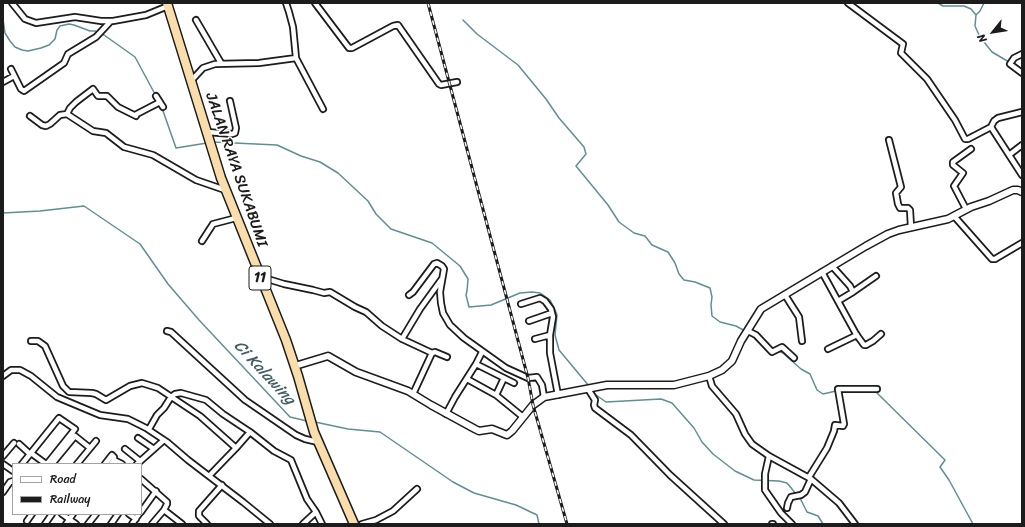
<!DOCTYPE html>
<style>
body{margin:0}
#map{position:relative;width:1025px;height:527px;overflow:hidden;background:#fff;font-family:Sriracha,sans-serif}
canvas{display:block}
.frame{position:absolute;inset:0;border:4px solid #1c1c1c;pointer-events:none}
.legend{position:absolute;left:12px;top:463px;width:130px;height:52px;box-sizing:border-box;background:#fff;border:1px solid #a4a4a4;margin:0;padding:5px 7px;list-style:none;font-size:12px;color:#1c1c1c}
.legend li{display:flex;align-items:center;gap:8px;height:20px}
.legend b{width:20px;border:1px solid #a4a4a4}
.north{position:absolute;left:973px;top:12px;width:40px;height:40px;-webkit-text-stroke:3px #fff;paint-order:stroke;rotate:240deg;font-size:11px;font-weight:700;line-height:16px;text-align:center;color:#1c1c1c}
.north::after{content:'';display:block;margin:auto;width:14px;height:18px;background:#1c1c1c;clip-path:polygon(50% 0,100% 100%,50% 72%,0 100%)}
</style>
<div id="map">
<canvas width="1025" height="527"></canvas>
<div class="frame"></div>
<ul class="legend">
<li><b style="height:5px;background:#fff"></b>Road</li>
<li><b style="height:5px;background:#1c1c1c"></b>Railway</li>
</ul>
<div class="north">N</div>
</div>
<script>
const g = document.querySelector('canvas').getContext('2d');
g.lineJoin = 'round';
const shape = rows => new Path2D(rows.map(r => 'M' + r).join(''));
function stroke(path, color, width, dash) { g.strokeStyle = color; g.lineWidth = width; g.lineCap = dash ? 'butt' : 'round'; g.setLineDash(dash || []); g.stroke(path); }
function label(font, color, halo, rows, align = 'center') {
  g.font = font + ' Sriracha,sans-serif'; g.lineWidth = 3; g.setLineDash([]); g.textBaseline = 'middle'; g.strokeStyle = halo; g.fillStyle = color; for (const [text, x, y, turn = 0] of rows) {
    g.save(); g.translate(x, y); g.rotate((+turn || 0) * Math.PI / 180); g.textAlign = isNaN(turn) ? turn : align; if (halo) g.strokeText(text, 0, 0); g.fillText(text, 0, 0); g.restore();
  }
}
stroke(shape([
 [938,3,943,6,964,6,971,9,976,15,975,26,980,37,992,52,1009,62],
 [976,15,980,11,984,3],
 [3,19,5,33,10,41,15,47,22,50,28,51,41,48,49,45,55,39,57,30,60,26,69,24,74,25,90,31,95,31,104,35,135,57,156,96],
 [463,20,477,34,518,65,546,99,559,118,584,147,586,154,576,166,608,205,619,222,634,233,645,236,652,245,668,252,675,263,679,274,684,280,695,282,710,288,712,297,711,305,712,316,720,322,736,326,745,331],
 [162,108,176,148,207,143],
 [213,142,277,145,301,156,320,162,338,173,368,201,376,214,391,229,432,243,460,266,468,279,467,291,466,295,469,307,491,305,520,293,532,292,540,293,550,300,555,310,557,315,555,335,559,350,589,386],
 [3,213,40,211,84,206,140,244,168,284,199,320,290,417,307,421],
 [751,335,772,355,773,354],
 [778,351,783,353,801,369,810,374,817,390,823,394,836,391],
 [592,391,596,395,606,402,661,399,672,403,694,428,702,442,713,454,735,471,754,480,779,481,787,483,801,500,807,512,818,516,823,524],
 [870,391,876,392,945,460,940,467,949,480,973,524],
 [315,422,348,429,380,432,453,482,474,493,516,505,537,515,539,524]
]), '#5f8f95', 1.5);
const street = shape([
 [12,3,25,19,36,23,75,17,101,21,113,21,146,15,168,6],
 [286,3,289,12,293,27,296,58,323,109],
 [315,3,349,48,352,48,393,26,398,25,439,84,441,85,457,82],
 [848,3,903,44,901,53,927,79,955,120,965,139,968,139,991,127,1022,175],
 [196,20,221,63],
 [1022,54,1014,58,1010,64,1022,73],
 [11,69,21,89,24,91,64,63,68,54,96,37,110,22],
 [191,81,203,68,215,64,259,63,296,58],
 [3,82,14,76],
 [156,96,163,107],
 [67,114,70,108,76,102,93,89,98,96,107,96,118,107,136,116],
 [135,115,160,102],
 [30,116,42,125,46,126,50,124,60,115,67,114,93,131,106,133,124,147,153,155,196,180,225,190],
 [991,127,994,121,998,118,1022,112],
 [207,132,232,134,235,133,236,128,230,101],
 [889,140,901,187,896,193,898,204,900,208,908,208,910,210,911,227],
 [1009,155,1022,145],
 [966,209,954,186,963,173,953,165,953,162,971,149],
 [954,216,992,259,995,259,1022,243],
 [202,241,213,224,236,218],
 [832,266,850,286,853,292,838,301],
 [822,272,856,334,864,345,866,345,873,341,881,334],
 [261,277,284,284,313,290,324,293,330,292,355,307,366,312,382,326,402,339,432,353,435,352,447,357],
 [853,292,876,276],
 [409,295,413,292,434,264,437,263,442,266,444,269,440,292,441,303,443,313,450,325,464,338,506,368,528,378,537,377,542,385,544,397],
 [785,295,799,317,802,341],
 [521,304,540,298,545,301,551,309,553,317,550,335,550,353,558,395],
 [529,321,552,313],
 [167,331,171,332,245,400,296,435,305,439,318,442],
 [748,331,756,335,772,352,782,347,794,358],
 [402,339,420,309,441,280],
 [535,339,550,335],
 [31,341,38,341,45,346,63,386,69,392,92,393,96,394,106,400,130,386,142,383,158,388,200,416,236,448,209,476],
 [828,349,857,335],
 [476,364,482,352],
 [3,376,11,370,20,370,31,376,57,397,100,415,128,419,146,428,167,442,188,460,243,502,270,524],
 [709,376,712,386,736,414,745,434,752,444,769,456,811,479,839,503,855,524],
 [467,379,496,395,504,378],
 [588,389,595,400,594,405,595,408,631,435,670,475,724,524],
 [413,394,432,353],
 [496,395,523,417],
 [446,414,455,397,476,364,514,383],
 [149,429,157,415,164,408,171,397,175,394,181,393,206,400,223,414,250,432,274,451,291,460,307,499,316,512,322,524],
 [138,438,154,449],
 [19,444,30,454],
 [236,448,250,432],
 [125,449,140,461],
 [31,453,46,464],
 [3,456,14,443],
 [769,456,765,474,765,490,781,513,792,524],
 [3,464,13,471],
 [22,464,59,418,75,429,47,464],
 [52,464,75,436,90,448],
 [77,464,96,441],
 [105,464,112,455,114,457,114,460],
 [111,464,114,460,122,464],
 [137,464,164,440],
 [809,477,827,448,834,431,835,425,843,426,844,424,838,389,877,389],
 [141,479,167,502,167,504,164,510,152,524],
 [3,492,10,482,13,481],
 [787,508,788,503,791,497,801,495,805,492,811,479],
 [164,510,182,524],
 [141,512,156,491],
 [62,514,76,524],
 [129,514,136,519],
 [27,521,32,514],
 [45,524,52,514],
 [66,524,73,514],
 [88,524,96,514],
 [111,524,118,514],
 [132,524,139,514],
 [207,524,199,516,199,511,222,485],
 [303,524,316,512],
 [362,524,376,520,393,511,417,489],
 [772,524,773,524]
]);
const secondary = shape([
 [295,366,328,356,356,372,408,391,431,405,475,429,479,431,492,429,507,435,512,431,533,405,544,397,607,385,674,385,709,376,722,370,732,361,741,341,761,309,866,246,888,234,899,230,948,219,971,207,989,201,1013,190,1018,190,1022,192]
]);
const highway = shape([
 [167,3,221,178,286,340,298,376,314,432,354,524]
]);
stroke(street, '#1c1c1c', 8);
stroke(secondary, '#1c1c1c', 9);
stroke(highway, '#1c1c1c', 11);
stroke(street, '#fff', 4.5);
stroke(secondary, '#fff', 6);
stroke(highway, '#f9deab', 8);
const rail = shape([
 [428,3,528,378,533,405,567,524]
]);
stroke(rail, '#1c1c1c', 3);
stroke(rail, '#fff', 1.5, [4.5]);
for (const [x, y, w] of [
 [260,278,22]
]) { const box = new Path2D(); box.roundRect(x - w / 2, y - 12, w, 24, 3); g.fillStyle = '#fff'; g.fill(box); stroke(box, '#1c1c1c', 1); }
label('bold 14px', '#1c1c1c', null, [
 ["11",260,278]
]);
label('15px', '#1c1c1c', '#fff', [
 ["JALAN RAYA SUKABUMI",236,170,71]
]);
label('italic 16px', '#435f63', '#fff', [
 ["Ci Kalawing",264,373,47]
]);
</script>
